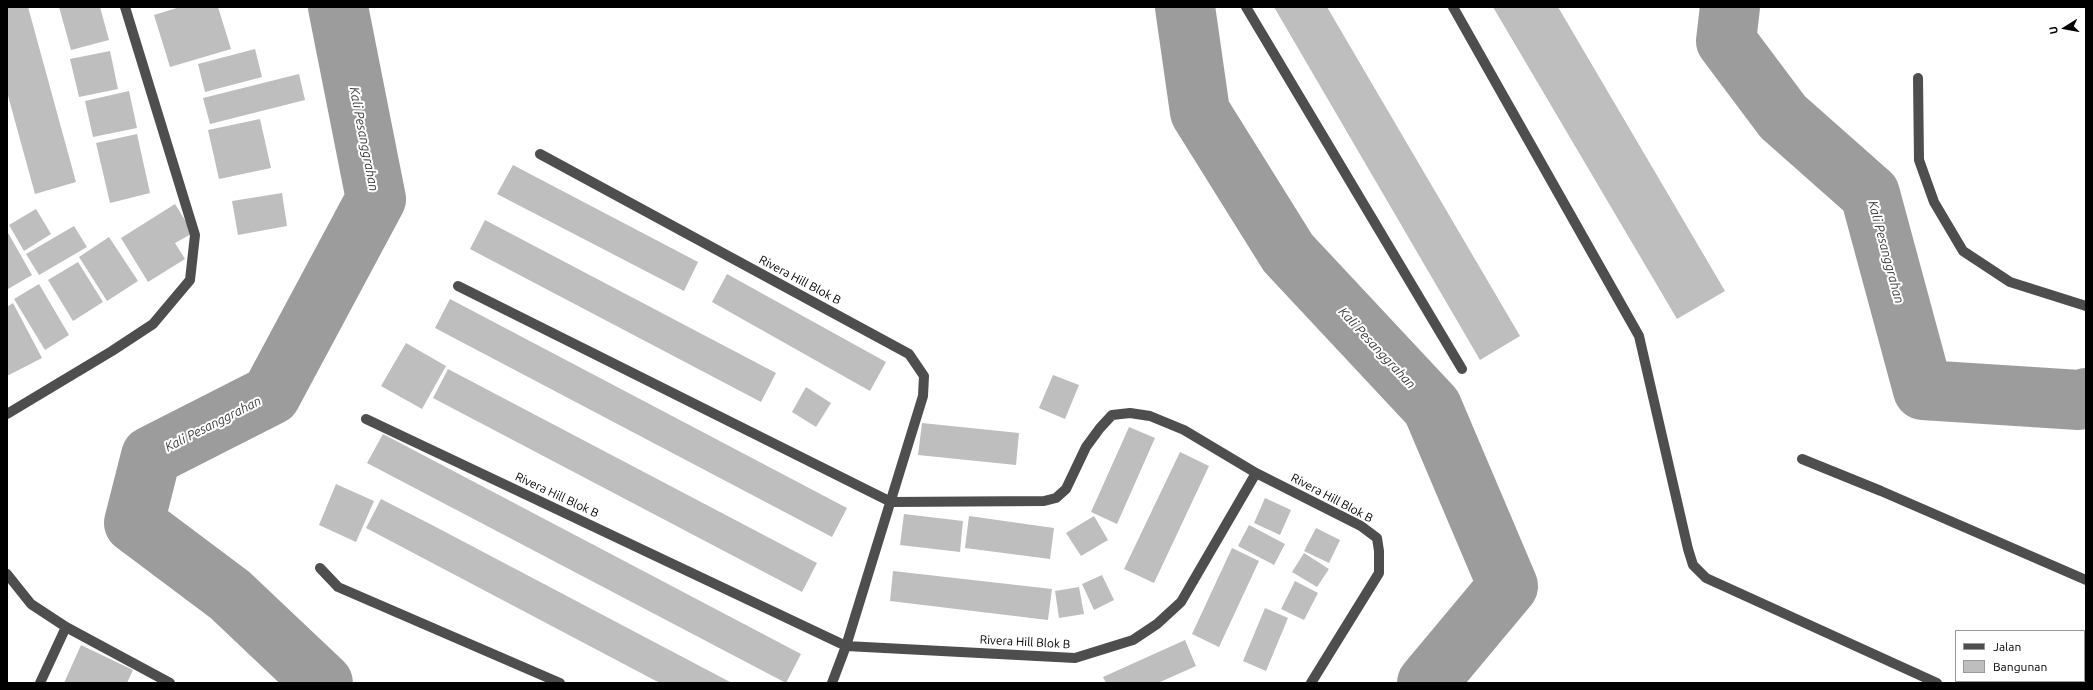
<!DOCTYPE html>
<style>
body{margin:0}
#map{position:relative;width:2093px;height:690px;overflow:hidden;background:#fff;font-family:Ubuntu,sans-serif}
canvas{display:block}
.frame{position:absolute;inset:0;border:8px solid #000;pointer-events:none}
.legend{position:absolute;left:1955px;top:630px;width:130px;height:52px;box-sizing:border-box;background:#fff;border:1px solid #999;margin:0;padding:5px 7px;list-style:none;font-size:12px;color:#000}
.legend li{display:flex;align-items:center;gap:8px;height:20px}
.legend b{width:20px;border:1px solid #999}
.north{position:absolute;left:2045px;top:8px;width:40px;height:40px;-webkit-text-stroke:3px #fff;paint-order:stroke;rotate:259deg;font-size:11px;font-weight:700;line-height:16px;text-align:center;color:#000}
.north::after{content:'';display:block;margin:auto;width:14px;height:18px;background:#000;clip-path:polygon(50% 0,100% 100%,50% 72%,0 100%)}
</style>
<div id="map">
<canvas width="2093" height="690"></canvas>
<div class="frame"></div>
<ul class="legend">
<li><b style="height:5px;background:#4e4e4e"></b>Jalan</li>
<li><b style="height:11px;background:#bebebe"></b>Bangunan</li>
</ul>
<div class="north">U</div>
</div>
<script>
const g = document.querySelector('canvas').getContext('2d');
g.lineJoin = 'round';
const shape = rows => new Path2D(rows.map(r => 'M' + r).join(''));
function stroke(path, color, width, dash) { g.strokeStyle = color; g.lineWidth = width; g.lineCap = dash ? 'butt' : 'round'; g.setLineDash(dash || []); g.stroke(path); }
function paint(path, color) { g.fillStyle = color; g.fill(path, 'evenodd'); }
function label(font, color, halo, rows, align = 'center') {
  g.font = font + ' Ubuntu,sans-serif'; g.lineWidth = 4; g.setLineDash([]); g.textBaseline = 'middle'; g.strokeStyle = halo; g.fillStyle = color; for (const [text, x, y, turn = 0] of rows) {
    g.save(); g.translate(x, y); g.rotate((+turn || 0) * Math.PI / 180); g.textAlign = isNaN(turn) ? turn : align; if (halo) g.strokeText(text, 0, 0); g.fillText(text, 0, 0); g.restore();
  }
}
stroke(shape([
 [1185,7,1200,112,1288,253,1432,407,1508,586,1427,683],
 [1730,7,1726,41,1783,117,1870,194,1923,390,2079,400,2086,398],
 [323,683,230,595,134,523,151,456,271,395,376,199,338,7]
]), '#9c9c9c', 60);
paint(shape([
 [7,7,28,7,76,182,35,194,7,92],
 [59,7,100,7,109,40,71,50],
 [180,7,218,7,231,49,170,67,154,15],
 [1274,7,1327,7,1520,336,1480,360],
 [1493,7,1558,7,1725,291,1677,319],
 [255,49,262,77,205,92,198,64],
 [110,51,118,89,79,97,70,59],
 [299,74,305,100,210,124,203,98],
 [129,91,137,128,93,137,85,101],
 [260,119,271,168,219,179,208,130],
 [137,134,150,193,110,203,96,143],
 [513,165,698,262,684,291,497,194],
 [282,193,287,226,238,235,232,201],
 [175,204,193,233,175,243,185,259,148,282,121,238],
 [36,209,51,234,24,251,9,225],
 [485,220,776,373,761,402,470,249],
 [74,226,87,247,39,275,26,254],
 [7,231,32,275,8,289,7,287],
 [109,237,138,281,107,301,79,257],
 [78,262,103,302,73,321,48,280],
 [727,274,886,362,870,391,712,302],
 [39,284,69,335,45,350,14,299],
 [450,299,847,508,832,537,435,328],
 [13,303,42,358,7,376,7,307],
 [406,343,446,366,422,409,381,386],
 [448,369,817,563,802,592,433,398],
 [1053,375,1079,385,1065,419,1039,408],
 [806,387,831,403,816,427,792,412],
 [922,423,1019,433,1016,465,918,455],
 [1129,427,1155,438,1117,524,1091,512],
 [383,434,801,654,786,683,367,463],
 [1180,452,1209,466,1154,583,1124,569],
 [336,484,374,501,356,542,319,525],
 [1265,498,1291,510,1280,535,1254,523],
 [381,499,432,525,732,683,661,683,656,681,366,528],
 [904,514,963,521,960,552,900,545],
 [969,516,1054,528,1050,559,965,548],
 [1094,516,1108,540,1081,556,1066,533],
 [1249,525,1285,544,1274,565,1238,546],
 [1316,528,1340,540,1329,563,1304,551],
 [1232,548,1259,561,1219,647,1192,634],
 [1304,553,1329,569,1317,587,1292,572],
 [893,571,1052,589,1048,620,890,601],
 [1102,575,1114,600,1094,610,1082,584],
 [1295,581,1318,593,1304,620,1281,609],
 [1079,587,1084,614,1059,618,1055,591],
 [1265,608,1288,618,1266,671,1243,661],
 [1185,640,1196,666,1158,683,1106,683,1103,677],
 [81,645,133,670,127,683,64,683]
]), '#bebebe');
stroke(shape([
 [1246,7,1462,369],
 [1453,7,1639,336,1688,549,1693,565,1706,578,1937,683],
 [1918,78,1919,160,1934,202,1963,251,2010,282,2086,306],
 [540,154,909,354,924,376,923,396,846,646,832,683],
 [458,286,891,502,1044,501,1056,498,1066,489,1086,447,1100,428,1112,415,1130,413,1150,416,1184,430,1256,473,1361,526,1377,538,1379,551,1379,573,1311,683],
 [7,414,112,351,153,324,190,280,195,235,125,7],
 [366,419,846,646,1075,658,1133,640,1157,624,1181,602,1256,473],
 [1802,459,1881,491,2086,580],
 [320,568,338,587,560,683],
 [7,574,31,604,66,627,170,683],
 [40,683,66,627]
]), '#4e4e4e', 10);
label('12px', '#000', '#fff', [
 ["Rivera Hill Blok B",800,280,28],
 ["Rivera Hill Blok B",557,495,25],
 ["Rivera Hill Blok B",1332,498,28],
 ["Rivera Hill Blok B",1025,642,3]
]);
label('italic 13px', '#3d3d3d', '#fff', [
 ["Kali Pesanggrahan",364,139,79],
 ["Kali Pesanggrahan",1886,252,75],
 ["Kali Pesanggrahan",1377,348,47],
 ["Kali Pesanggrahan",213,424,-27]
]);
</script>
